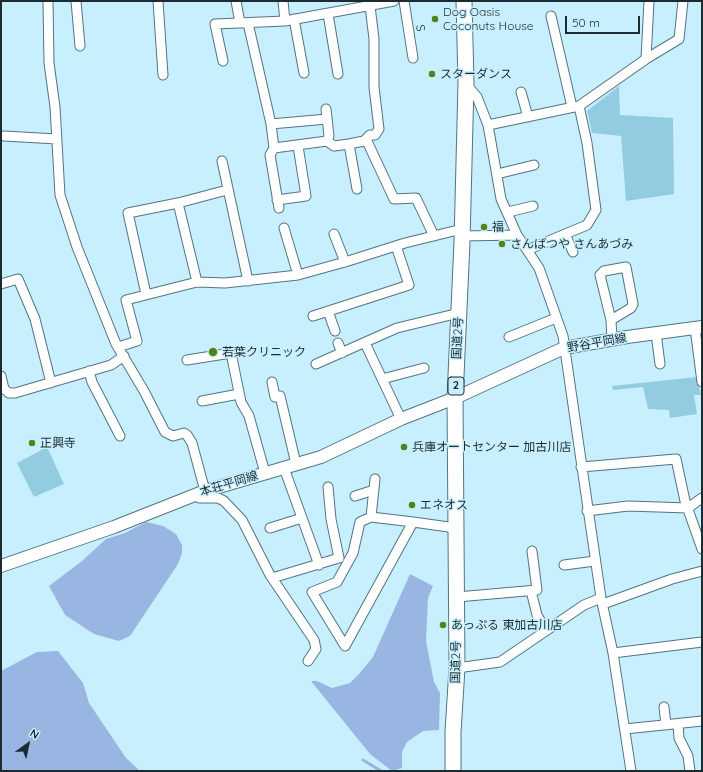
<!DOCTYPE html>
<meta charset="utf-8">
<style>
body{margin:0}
#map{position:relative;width:703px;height:772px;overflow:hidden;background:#c8effe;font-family:Quicksand,sans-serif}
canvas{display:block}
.frame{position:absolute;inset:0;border:2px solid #1c2b30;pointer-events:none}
.north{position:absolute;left:8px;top:724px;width:40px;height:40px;-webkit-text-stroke:3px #c8effe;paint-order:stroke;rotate:33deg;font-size:11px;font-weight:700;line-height:16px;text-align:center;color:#1c2b30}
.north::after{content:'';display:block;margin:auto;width:14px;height:18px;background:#1c2b30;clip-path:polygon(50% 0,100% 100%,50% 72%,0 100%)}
.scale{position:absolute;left:565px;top:16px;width:75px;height:18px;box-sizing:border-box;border:2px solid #1c2b30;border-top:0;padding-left:5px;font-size:12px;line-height:14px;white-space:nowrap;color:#1c2b30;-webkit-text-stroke:3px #c8effe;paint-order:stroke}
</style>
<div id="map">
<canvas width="703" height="772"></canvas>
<div class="frame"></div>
<div class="north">N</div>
<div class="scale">50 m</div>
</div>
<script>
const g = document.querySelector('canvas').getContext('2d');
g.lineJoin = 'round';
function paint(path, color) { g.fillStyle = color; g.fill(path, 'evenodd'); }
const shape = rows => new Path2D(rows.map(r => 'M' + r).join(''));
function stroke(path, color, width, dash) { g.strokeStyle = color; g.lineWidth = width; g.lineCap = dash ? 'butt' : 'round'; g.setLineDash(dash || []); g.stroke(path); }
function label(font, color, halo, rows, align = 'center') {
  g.font = font + ' Quicksand,"Noto Sans JP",sans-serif'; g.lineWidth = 3; g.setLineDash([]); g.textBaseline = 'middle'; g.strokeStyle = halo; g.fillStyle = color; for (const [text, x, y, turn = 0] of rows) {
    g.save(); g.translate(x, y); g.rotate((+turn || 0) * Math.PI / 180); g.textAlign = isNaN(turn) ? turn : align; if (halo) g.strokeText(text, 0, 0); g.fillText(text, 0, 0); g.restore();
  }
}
paint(shape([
 [619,86,620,115,673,118,674,194,626,201,621,136,592,133,587,111],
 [697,377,701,395,694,395,697,414,670,418,669,410,648,409,643,387,613,390,612,386],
 [47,447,64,484,34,497,17,463]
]), '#93cce1');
paint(shape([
 [146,522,163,526,176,534,182,545,182,553,178,564,130,636,119,641,94,634,65,615,49,586,82,561,106,539,125,533],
 [410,574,433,586,428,598,426,641,434,682,440,693,439,730,423,731,407,742,402,752,402,768,392,771,370,754,311,681,317,681,332,688,350,683,359,674,373,657],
 [58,651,83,683,89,703,126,758,140,771,1,771,1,671,37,652]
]), '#99b5e2');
stroke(shape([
 [363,760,381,771]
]), '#99b5e2', 3);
const minor = shape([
 [48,1,49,63,55,107,60,195,77,247,116,344,144,391,165,432,173,436,184,433,187,435,192,443,205,491],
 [76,1,80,46],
 [158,1,163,75],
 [236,1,240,23],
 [283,1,285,21],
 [404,1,413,58],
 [328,14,338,74],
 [551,16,572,107],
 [294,19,304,73],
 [248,23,271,124,274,148,270,155,279,208],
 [646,59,649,1],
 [223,61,215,24,285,21,394,1],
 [466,84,477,97,488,125,501,199,517,235,539,268,563,336,601,598,613,653,631,771],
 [521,92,528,117],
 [326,109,329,136,327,141],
 [271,124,327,119],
 [488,125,579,106,646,59,679,39,683,1],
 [4,136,57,139],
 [366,139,394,199,416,198,434,236],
 [349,144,357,189],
 [274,148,327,141,334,146,349,144,364,141,370,135,375,135,379,129,374,87,374,39,370,6],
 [222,161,248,281],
 [497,174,534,165],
 [277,200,306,196,298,146],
 [178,203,197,282],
 [508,212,533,206],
 [284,228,298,275],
 [334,234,345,262],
 [565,234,573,252],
 [462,236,517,235],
 [527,250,587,225,596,210,587,143,579,106],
 [1,284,18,279,35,319,51,383],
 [146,294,128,213,178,203,227,190],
 [328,311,335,331],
 [313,316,409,285,396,246],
 [611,320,631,308,633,304,626,267,604,271,600,275,611,320,612,340],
 [695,328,702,382],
 [656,333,660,364],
 [509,337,556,318],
 [338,343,342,353],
 [365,343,401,419],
 [118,347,137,341,126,300,197,282,225,283,298,275,345,262,405,243,462,229],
 [187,360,231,353,241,402,249,416,265,473],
 [316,364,397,328,459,313],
 [89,371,92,382,120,436],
 [1,376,4,389,9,393,15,393,111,365,124,356],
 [382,379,424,368],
 [272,382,275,397,280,396,296,464],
 [202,401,239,394],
 [581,467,676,459,685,501,702,549],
 [284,468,319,565],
 [196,494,199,498,218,498,224,501,242,520,270,575,314,640,316,649,308,661],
 [355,496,374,490],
 [587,511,628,506,688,508,702,498],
 [371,517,375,479],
 [413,522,345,646,312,592,337,582,353,553,360,522,371,517,413,522,456,528],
 [270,528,302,518],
 [564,565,595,561],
 [272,578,339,558,331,519,328,487],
 [531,591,537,615,546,631],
 [457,597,537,590,532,551],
 [603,604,672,579,702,571],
 [613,653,702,642],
 [457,668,500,662,584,605,601,598],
 [664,707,666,725],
 [678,724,679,738,688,756,690,771],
 [625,729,702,721]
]);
const secondary = shape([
 [1,566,114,527,205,491,321,457,401,419,455,398,564,348,627,337,702,327]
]);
const trunk = shape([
 [453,771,453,732,457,668,455,398,462,242,466,83,464,1]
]);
stroke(minor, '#527482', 11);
stroke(secondary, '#527482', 14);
stroke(trunk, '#527482', 17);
stroke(minor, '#fff', 9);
stroke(secondary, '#fff', 12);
stroke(trunk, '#fff', 15);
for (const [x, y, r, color] of [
 [435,19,4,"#50841b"],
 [432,74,4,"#50841b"],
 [484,227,4,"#50841b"],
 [502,244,4,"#50841b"],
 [213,352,5,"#50841b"],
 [32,443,4,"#50841b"],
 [404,447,4,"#50841b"],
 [412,505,4,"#50841b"],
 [443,625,4,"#50841b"]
]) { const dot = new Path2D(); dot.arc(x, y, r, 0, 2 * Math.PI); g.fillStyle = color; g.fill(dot); stroke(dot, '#c8effe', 1.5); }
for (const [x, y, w] of [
 [456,386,16]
]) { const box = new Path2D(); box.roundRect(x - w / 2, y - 9, w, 18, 3); g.fillStyle = '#c8effe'; g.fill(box); stroke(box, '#1c2b30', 1); }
label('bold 11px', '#1c2b30', null, [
 ["2",456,386]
]);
label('12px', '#1c2b30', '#c8effe', [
 ["Dog Oasis",443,12],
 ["Coconuts House",443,26],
 ["スターダンス",440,74],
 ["福",492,227],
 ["さんぱつや さんあづみ",510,244],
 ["若葉クリニック",222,352],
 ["正興寺",40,443],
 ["兵庫オートセンター 加古川店",412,447],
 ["エネオス",420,505],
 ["あっぷる 東加古川店",451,625]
], 'left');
label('12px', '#1c2b30', '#c8effe', [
 ["S",420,28,81],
 ["国道2号",458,338,-87],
 ["野谷平岡線",597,343,-10],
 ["本荘平岡線",229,484,-17],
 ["国道2号",456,662,-89]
]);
</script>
